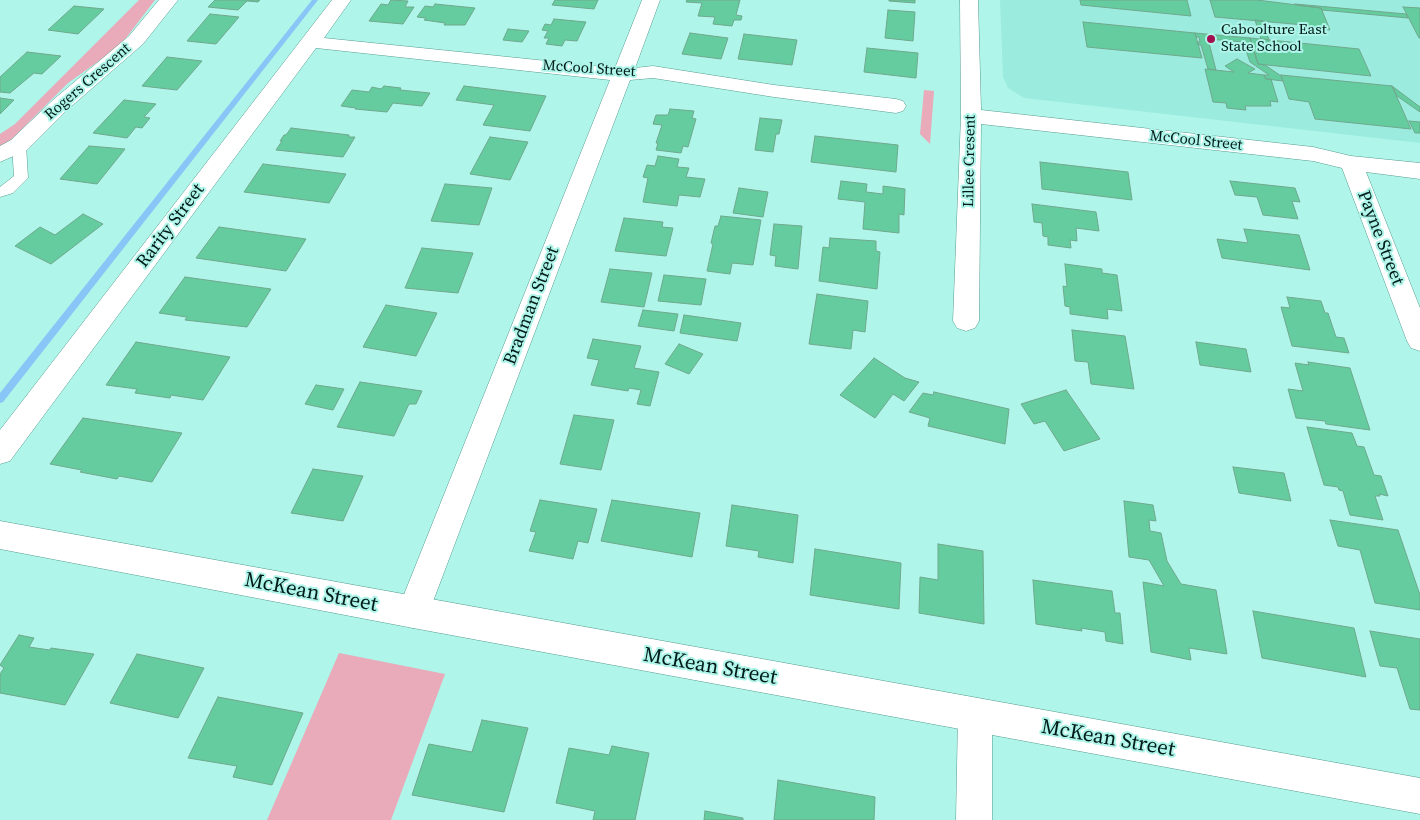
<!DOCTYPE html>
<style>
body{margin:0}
canvas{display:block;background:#aff5e9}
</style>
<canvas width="1420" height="820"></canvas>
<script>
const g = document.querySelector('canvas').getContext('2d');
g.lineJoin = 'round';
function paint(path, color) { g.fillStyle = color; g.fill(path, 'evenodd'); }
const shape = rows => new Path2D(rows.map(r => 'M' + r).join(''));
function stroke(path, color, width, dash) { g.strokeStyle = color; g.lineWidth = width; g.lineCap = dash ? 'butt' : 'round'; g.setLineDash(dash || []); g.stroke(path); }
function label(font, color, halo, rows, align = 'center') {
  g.font = font + ' "Source Serif 4",serif'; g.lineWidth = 4; g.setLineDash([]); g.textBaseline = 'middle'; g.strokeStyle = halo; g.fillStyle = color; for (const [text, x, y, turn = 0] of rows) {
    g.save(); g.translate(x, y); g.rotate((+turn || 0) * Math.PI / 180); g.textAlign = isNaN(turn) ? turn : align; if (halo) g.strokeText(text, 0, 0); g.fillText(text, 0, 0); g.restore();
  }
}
paint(shape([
 [1000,0,1420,0,1420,143,1024,98,1008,88,1003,77]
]), '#9becdf');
paint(shape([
 [139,0,155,0,126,38,110,53,68,83,10,141,0,147,0,134,15,124],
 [924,90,934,91,930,144,920,134],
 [339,653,445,674,391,820,267,820]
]), '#e9aab9');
paint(shape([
 [312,0,318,0,3,402,0,403,0,393,312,0]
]), '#87c6f7');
const building = shape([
 [215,0,260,0,258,2,247,1,238,10,208,7,215,0],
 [391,0,408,1,405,7,414,7,403,24,369,21,381,4,388,5,391,0],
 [555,0,598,0,594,9,552,5,555,0],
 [687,0,740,0,736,15,742,16,741,20,734,20,732,26,713,24,715,17,698,16,702,3,686,2,687,0],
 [889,0,915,0,915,3,889,1,889,0],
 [1080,0,1187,0,1191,16,1081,5,1080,0],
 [1210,0,1257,0,1321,8,1330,30,1305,27,1304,25,1215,17,1210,0],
 [435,4,475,8,465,25,444,25,445,23,424,20,426,18,417,17,425,6,433,7,435,4],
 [1295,4,1406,14,1408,18,1322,10,1321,8,1296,5,1295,4],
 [74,6,104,9,78,34,48,30,74,6],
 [1403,7,1420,8,1420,38,1419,38,1403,7],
 [888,10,915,12,913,41,885,38,888,10],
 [210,14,239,17,216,44,187,41,210,14],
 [554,19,586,22,577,41,565,40,562,46,546,44,549,38,544,38,548,31,542,30,545,24,551,25,554,19],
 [1255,20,1263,21,1269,40,1261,39,1255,20],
 [1083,22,1195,33,1202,58,1087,47,1083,22],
 [508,29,529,31,522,42,503,40,508,29],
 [690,33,728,38,721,59,682,54,690,33],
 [1195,33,1250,38,1258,64,1265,65,1281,76,1283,81,1266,79,1264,75,1269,75,1250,62,1243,42,1208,39,1216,70,1208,69,1201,45,1198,45,1197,42,1200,42,1199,37,1196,37,1195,33],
 [744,34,797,40,792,65,738,59,744,34],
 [1250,38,1359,49,1371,76,1258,64,1250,38],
 [867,48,918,53,916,78,864,72,867,48],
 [27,52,61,56,42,74,34,73,10,93,0,92,0,77,27,52],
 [167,57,202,61,177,90,142,86,167,57],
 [1237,59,1255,69,1248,73,1264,75,1266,79,1271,79,1278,102,1270,101,1271,106,1245,106,1246,110,1227,108,1226,103,1213,102,1205,69,1234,72,1225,66,1237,59],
 [1281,75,1392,86,1411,129,1315,119,1309,102,1289,99,1281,75],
 [384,86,401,88,400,90,430,93,422,106,393,103,387,112,355,109,356,108,341,106,352,90,369,92,372,87,381,89,384,86],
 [464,86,546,96,530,131,483,125,494,105,456,100,464,86],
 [1392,86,1420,107,1420,112,1397,96,1392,86],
 [0,98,14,100,0,114,0,98],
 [124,100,156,104,144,117,150,118,142,128,136,127,127,138,93,133,124,100],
 [670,109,694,111,692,118,696,119,688,147,683,146,681,153,656,150,658,143,656,143,662,125,653,124,656,115,668,115,670,109],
 [760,118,782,120,779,134,776,134,773,152,755,150,760,118],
 [1409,121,1420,122,1420,133,1415,133,1409,121],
 [291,128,349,135,349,137,355,137,343,157,276,150,282,141,280,141,284,135,286,135,291,128],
 [815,136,898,145,896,172,811,162,815,136],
 [490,137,528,142,510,180,470,174,490,137],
 [89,146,125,149,97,184,60,179,89,146],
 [658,156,679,159,677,167,689,168,686,177,705,179,700,197,679,195,677,206,643,202,648,178,643,177,647,165,655,166,658,156],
 [1040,162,1128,172,1132,200,1042,189,1040,162],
 [263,164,346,174,329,203,244,192,263,164],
 [841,181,867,184,866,192,883,194,883,186,905,189,904,215,899,214,899,233,863,229,865,202,838,199,841,181],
 [1230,181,1295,188,1300,202,1292,201,1298,219,1263,215,1257,197,1235,195,1230,181],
 [445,184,492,188,479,225,431,221,445,184],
 [739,188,768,192,763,217,733,213,739,188],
 [1032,204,1096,212,1099,231,1076,228,1077,241,1070,240,1071,248,1048,245,1048,237,1043,236,1042,223,1034,222,1032,204],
 [83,214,103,224,51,264,15,246,40,227,55,235,83,214],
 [721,216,761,220,753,265,732,263,730,274,707,271,713,244,711,243,715,226,718,226,721,216],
 [624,218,663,222,662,227,673,228,666,256,615,251,624,218],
 [774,224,802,226,798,269,775,266,776,256,770,255,774,224],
 [219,227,306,239,286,271,196,258,219,227],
 [1244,229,1299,235,1310,270,1222,258,1217,239,1248,243,1244,229],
 [830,238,876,241,876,251,880,252,877,289,819,281,823,247,829,248,830,238],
 [422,248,473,253,458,293,405,288,422,248],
 [1065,264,1102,269,1102,273,1117,275,1122,311,1107,309,1108,319,1070,314,1070,307,1065,306,1063,286,1067,287,1065,264],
 [610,269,652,273,644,307,601,302,610,269],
 [664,275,706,279,701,305,658,301,664,275],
 [185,277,271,289,247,327,185,320,187,317,159,313,185,277],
 [817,294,868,301,865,332,853,330,851,349,809,344,817,294],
 [1287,297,1321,301,1325,313,1328,313,1336,337,1344,338,1349,353,1292,346,1281,307,1290,308,1287,297],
 [386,305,437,313,416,356,363,347,386,305],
 [643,310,678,314,674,331,638,326,643,310],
 [684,315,741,323,737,341,680,333,684,315],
 [1072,330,1125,336,1134,389,1091,384,1088,362,1075,361,1072,330],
 [593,339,641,346,634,368,659,372,650,406,637,404,641,390,629,388,628,391,591,385,599,360,587,358,593,339],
 [136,342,230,357,203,400,171,395,170,398,135,393,137,389,106,385,136,342],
 [1196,342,1246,349,1251,372,1200,365,1196,342],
 [679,344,703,354,689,374,665,364,679,344],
 [874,358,905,378,919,382,904,401,893,394,875,418,840,395,874,358],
 [1308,362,1350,368,1370,430,1326,424,1325,421,1296,418,1288,389,1303,391,1295,363,1309,365,1308,362],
 [360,382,422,391,416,404,409,404,394,436,337,427,360,382],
 [316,385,344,389,333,410,305,404,316,385],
 [1066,390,1100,439,1064,451,1045,421,1034,424,1021,404,1066,390],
 [934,392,1009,409,1005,444,928,426,930,418,909,412,923,393,933,395,934,392],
 [574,415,614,420,601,470,560,464,574,415],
 [83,418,182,433,152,482,119,476,117,479,80,472,82,470,50,464,83,418],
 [1307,427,1352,433,1357,446,1364,447,1374,475,1381,476,1388,496,1379,494,1380,496,1375,496,1383,520,1350,515,1343,491,1339,490,1338,487,1324,485,1307,427],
 [1233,467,1284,473,1291,501,1239,493,1233,467],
 [313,469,363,476,343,521,291,513,313,469],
 [540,500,597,509,588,543,578,541,573,559,529,551,536,532,530,531,540,500],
 [612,500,700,513,692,557,601,541,612,500],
 [1124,501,1153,505,1156,521,1149,520,1150,531,1161,533,1167,561,1181,584,1216,590,1227,654,1189,648,1191,660,1151,652,1143,582,1164,586,1149,560,1129,557,1124,501],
 [732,505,798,515,793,563,758,557,759,551,726,546,732,505],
 [1330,520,1398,530,1420,595,1420,610,1375,603,1360,550,1338,546,1330,520],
 [938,544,983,551,984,624,919,613,920,577,938,580,938,544],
 [815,549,901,563,899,609,810,595,815,549],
 [1033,580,1112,591,1115,613,1120,613,1123,644,1106,641,1105,632,1081,628,1082,631,1036,624,1033,580],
 [1253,611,1354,628,1366,677,1262,658,1253,611],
 [1370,631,1420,639,1420,710,1410,709,1397,668,1380,666,1370,631],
 [19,635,34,638,29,647,50,650,51,648,94,654,65,705,0,693,0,674,4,668,0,665,19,635],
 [137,654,204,668,178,718,110,703,137,654],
 [218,697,303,713,272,785,233,777,237,766,188,758,218,697],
 [482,720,528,728,504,812,412,795,429,744,472,752,482,720],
 [612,746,649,753,635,820,593,820,595,811,556,803,569,748,609,755,612,746],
 [778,780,875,797,874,820,774,820,778,780],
 [705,811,743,818,743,820,704,820,705,811]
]);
paint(building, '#64cc9f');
stroke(building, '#70a88d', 1);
const lane = shape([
 [19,140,24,142,26,145,28,178,13,193,0,197,0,187,14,176,12,145,14,142,19,140]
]);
const street = shape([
 [159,0,178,0,143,44,67,110,27,150,0,162,0,146,11,140,53,100,129,36,159,0],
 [332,0,351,0,324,38,615,68,642,0,660,0,635,68,653,66,774,85,896,99,903,101,906,106,903,111,896,113,774,97,653,78,630,80,429,612,424,623,413,628,402,623,397,612,610,80,316,48,10,461,0,464,0,430,332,0],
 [960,0,978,0,981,110,1313,147,1351,156,1420,163,1420,179,1366,172,1420,308,1420,351,1411,348,1407,341,1342,168,1313,161,981,124,979,321,975,328,966,331,957,328,953,321,961,116,960,0],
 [975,698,987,703,992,715,992,820,956,820,958,715,963,703,975,698]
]);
const secondary = shape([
 [0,521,1420,778,1420,814,413,628,0,549,0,521]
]);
stroke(lane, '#589c91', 1);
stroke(street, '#589c91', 1);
stroke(secondary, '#589c91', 1);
paint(lane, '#fff');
paint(street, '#fff');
paint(secondary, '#fff');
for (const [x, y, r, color] of [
 [1211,39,5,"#a20e50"]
]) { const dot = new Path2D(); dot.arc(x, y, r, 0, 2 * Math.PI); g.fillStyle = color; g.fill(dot); stroke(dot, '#aff5e9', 2); }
label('15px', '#001b17', '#aff5e9', [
 ["Caboolture East",1221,30],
 ["State School",1221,47]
], 'left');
label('15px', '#001b17', '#aff5e9', [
 ["McCool Street",589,69,4],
 ["Rogers Crescent",88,82,-41],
 ["McCool Street",1196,141,6],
 ["Lillee Cresent",970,161,-89]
]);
label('18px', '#001b17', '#aff5e9', [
 ["Rarity Street",171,226,-53],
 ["Payne Street",1380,238,69],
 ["Bradman Street",532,306,-69]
]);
label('21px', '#001b17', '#aff5e9', [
 ["McKean Street",311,593,11],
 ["McKean Street",710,667,10],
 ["McKean Street",1108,739,10]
]);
</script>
